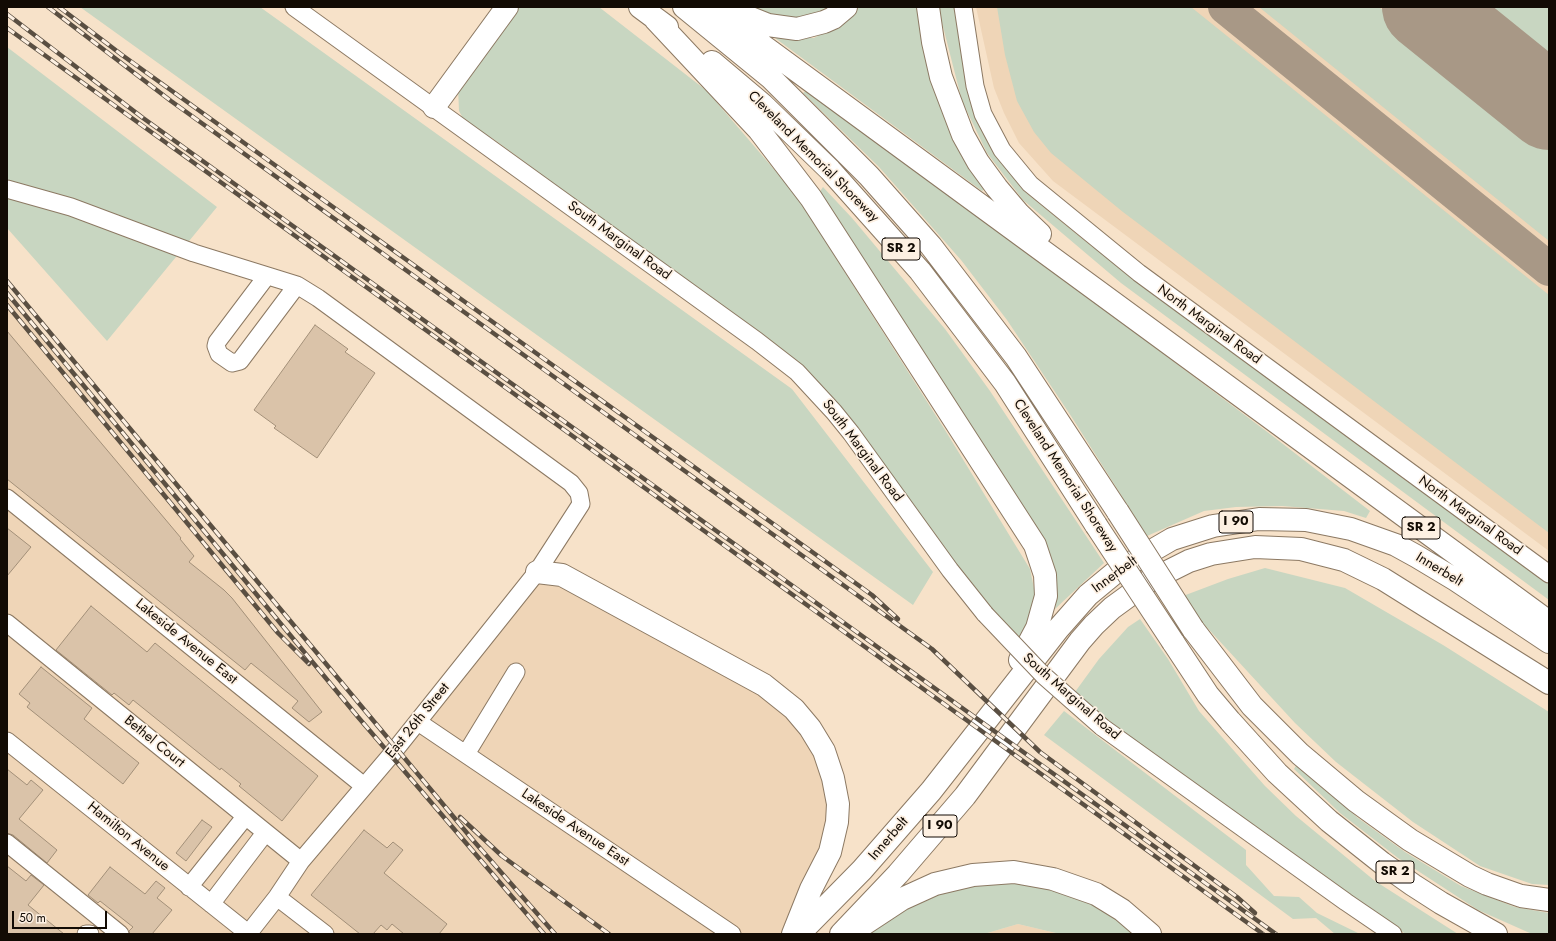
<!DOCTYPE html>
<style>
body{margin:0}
#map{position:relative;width:1556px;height:941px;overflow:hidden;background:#f7e2c9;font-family:Jost,sans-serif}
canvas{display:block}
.frame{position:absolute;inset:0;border:8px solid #120b04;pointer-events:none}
.scale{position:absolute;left:12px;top:911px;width:95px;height:18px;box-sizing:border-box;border:2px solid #120b04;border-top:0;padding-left:5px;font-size:12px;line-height:14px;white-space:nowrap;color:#120b04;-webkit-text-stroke:3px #fdf0e2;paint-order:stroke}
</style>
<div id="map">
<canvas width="1556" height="941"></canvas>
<div class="frame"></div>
<div class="scale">50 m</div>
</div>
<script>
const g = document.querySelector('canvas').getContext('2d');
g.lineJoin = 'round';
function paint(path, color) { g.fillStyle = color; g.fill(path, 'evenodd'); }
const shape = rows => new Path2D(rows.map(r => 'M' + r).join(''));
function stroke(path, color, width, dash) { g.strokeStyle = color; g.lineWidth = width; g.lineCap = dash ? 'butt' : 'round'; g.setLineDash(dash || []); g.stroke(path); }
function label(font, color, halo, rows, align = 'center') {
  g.font = font + ' Jost,sans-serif'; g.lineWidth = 3.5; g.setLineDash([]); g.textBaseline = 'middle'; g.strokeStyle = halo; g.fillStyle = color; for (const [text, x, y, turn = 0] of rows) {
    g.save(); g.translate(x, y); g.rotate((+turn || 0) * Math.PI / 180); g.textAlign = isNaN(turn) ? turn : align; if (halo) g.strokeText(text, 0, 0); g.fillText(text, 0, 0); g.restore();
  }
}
paint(shape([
 [976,7,1549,7,1549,551,1053,181,1019,143,1004,113,994,88],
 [7,293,391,755,537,572,794,709,838,804,793,934,7,934],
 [1018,924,1060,934,984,934]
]), '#efd5b7');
paint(shape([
 [80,7,260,7,792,389,933,572,913,605],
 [517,7,599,7,707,91,796,195,945,430,1030,569,1035,593,1032,620,1019,637,1001,622,945,550,837,402,711,299,492,138,479,134,466,124,459,111,458,87],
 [754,7,831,7,807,19,782,18,766,14],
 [859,7,919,7,987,187,982,191,775,38,814,38,850,18],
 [938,7,956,7,995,151,1024,191,1090,245,1549,583,1549,600,1121,283,1023,200,987,153,962,101],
 [997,7,1191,7,1549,295,1549,533,1123,212,1051,153,1034,132,1017,101,1005,55],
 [1259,7,1379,7,1549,144,1549,241],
 [1469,7,1549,7,1549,72],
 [7,47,217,207,107,341,7,228],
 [810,88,1270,434,1370,511,1366,518,1344,511,1282,506,1236,507,1204,511,1147,536,1071,416,1007,320,961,260,879,167,803,93],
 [823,187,852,218,945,329,990,391,1104,563,1055,609,1057,594,1054,567,1047,545,819,193],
 [1265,568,1345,588,1443,645,1549,712,1549,885,1532,884,1480,866,1413,822,1336,762,1295,723,1201,621,1183,596,1228,579],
 [1140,619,1168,659,1199,711,1265,786,1296,816,1375,881,1458,934,1406,934,1381,919,1177,772,1103,716,1075,692,1099,659,1128,627],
 [1064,711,1246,850,1246,865,1274,896,1299,897,1317,913,1360,934,1335,934,1316,918,1293,919,1044,735],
 [1297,764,1358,818,1405,852,1461,886,1515,907,1549,913,1549,934,1532,934,1478,910,1398,858,1340,813,1294,769],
 [1040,876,1150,934,1060,934,1018,924,984,934,849,934,913,893]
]), '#c8d6c1');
stroke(shape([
 [1225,7,1549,269]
]), '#a89886', 34);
stroke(shape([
 [1425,7,1549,107]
]), '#a89886', 86);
const building = shape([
 [315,325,348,349,345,352,375,373,317,458,274,428,276,426,254,410,315,325],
 [7,331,181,538,180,539,194,556,189,562,224,590,232,598,322,712,309,722,292,708,298,701,251,663,245,670,7,479,7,331],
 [7,528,31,547,7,576,7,528],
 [91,606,147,652,155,643,318,776,282,821,239,786,241,784,221,768,220,770,133,700,129,705,114,693,112,695,56,650,91,606],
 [41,667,92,708,84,719,139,763,123,784,27,707,30,703,19,694,41,667],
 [7,769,27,785,31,780,43,790,19,819,57,850,47,863,13,835,7,833,7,769],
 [202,820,212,827,186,861,176,853,202,820],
 [364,830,387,848,393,842,403,850,384,873,447,924,439,934,404,934,392,924,387,930,381,925,373,934,360,934,311,895,364,830],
 [7,866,26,881,31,875,44,885,28,905,64,934,7,934,7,866],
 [110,867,145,894,156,881,165,888,157,898,172,910,152,934,130,934,129,931,133,927,100,901,98,903,88,895,110,867]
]);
paint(building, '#dac3a9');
stroke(building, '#a39079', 1);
const minor = shape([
 [294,7,757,341,797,372,834,412,851,433,950,570,985,614],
 [963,7,975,86,983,114,1002,150,1030,184,1139,273,1549,574],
 [7,189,71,207,194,253,297,285,318,298,571,483,579,493,581,504,537,572,391,755,301,861,277,897,248,934],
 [266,277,217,342,216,346,219,354,232,363,240,361,297,285],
 [7,498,364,786],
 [7,623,301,861],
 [418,722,732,934],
 [1102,727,1346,902,1393,934],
 [7,741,249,934],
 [466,754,516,672],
 [7,843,120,934],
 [189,887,245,817],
 [277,897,325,934],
 [211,904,265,833],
 [86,934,90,934]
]);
const highway = shape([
 [640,7,667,27],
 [684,7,771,78,869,176,931,246,1016,357,1118,512],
 [710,7,1549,622],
 [723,7,768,25,797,29,824,22,833,18,846,7],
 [928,7,933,42,941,77,963,135,978,162,997,188,1019,214,1040,234],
 [655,19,759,130,811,198,1035,545,1045,575,1046,596,1037,628,1020,660],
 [712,62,763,105,830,170,920,271,1005,383,1096,525],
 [434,107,507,7],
 [537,572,562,575,764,685,794,709,810,728,824,751,833,778,838,804,837,822,830,852,811,889,793,934],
 [1193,629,1252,706,1300,754,1356,801,1410,840,1470,876,1487,884,1521,896,1549,900],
 [1173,642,1208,695,1230,721,1277,773,1329,821,1382,863,1413,885,1441,903,1496,934],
 [861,926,902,899,935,884,973,875,1014,872,1053,879,1096,894,1122,910,1150,934],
 [799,934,862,870,931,791,1058,629,1088,595,1117,571,1172,539,1213,526,1259,519,1306,520,1351,529,1396,545,1416,556,1456,580,1549,642],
 [841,934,898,874,965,796,1080,641,1094,625,1112,608,1149,581,1189,561,1211,554,1255,547,1301,549,1344,560,1383,579,1549,683]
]);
stroke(minor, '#8c7963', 19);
stroke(highway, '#8c7963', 24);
stroke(minor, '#fff', 17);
stroke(highway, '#fff', 22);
const rail = shape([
 [48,7,171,101,932,649,1040,752,1237,897,1255,913],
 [59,7,122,55,872,595,898,619],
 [7,14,143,118,1276,934],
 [7,28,1263,934],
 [7,281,472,839,555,934],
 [7,293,358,717,544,934],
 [7,305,278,633,309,664],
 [460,817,502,856,609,934]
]);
stroke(rail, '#5a4f42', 4.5);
stroke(rail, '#fdf0e2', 3, [9]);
const minorBridge = shape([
 [985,614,1043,675,1102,727]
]);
const highwayBridge = shape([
 [1118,512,1193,629],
 [1096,525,1173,642]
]);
stroke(minorBridge, '#8c7963', 19, []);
stroke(highwayBridge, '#8c7963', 24, []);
stroke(minorBridge, '#fff', 17);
stroke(highwayBridge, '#fff', 22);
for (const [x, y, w] of [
 [901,249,38],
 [1236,522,34],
 [1421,528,38],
 [940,826,34],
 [1395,872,38]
]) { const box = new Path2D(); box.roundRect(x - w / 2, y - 11, w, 22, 3); g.fillStyle = '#fdf0e2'; g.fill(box); stroke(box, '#120b04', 1); }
label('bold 13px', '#120b04', null, [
 ["SR 2",901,249],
 ["I 90",1236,522],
 ["SR 2",1421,528],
 ["I 90",940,826],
 ["SR 2",1395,872]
]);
label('14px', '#120b04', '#fdf0e2', [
 ["Cleveland Memorial Shoreway",813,157,45],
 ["South Marginal Road",619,241,36],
 ["North Marginal Road",1209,325,36],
 ["South Marginal Road",862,451,53],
 ["Cleveland Memorial Shoreway",1065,476,57],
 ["North Marginal Road",1470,516,36],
 ["Innerbelt",1439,570,31],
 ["Innerbelt",1115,575,-36],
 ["Lakeside Avenue East",186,642,39],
 ["South Marginal Road",1071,697,41],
 ["East 26th Street",418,721,-51],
 ["Bethel Court",154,742,39],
 ["Lakeside Avenue East",575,828,34],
 ["Hamilton Avenue",128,837,39],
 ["Innerbelt",889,839,-49]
]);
</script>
